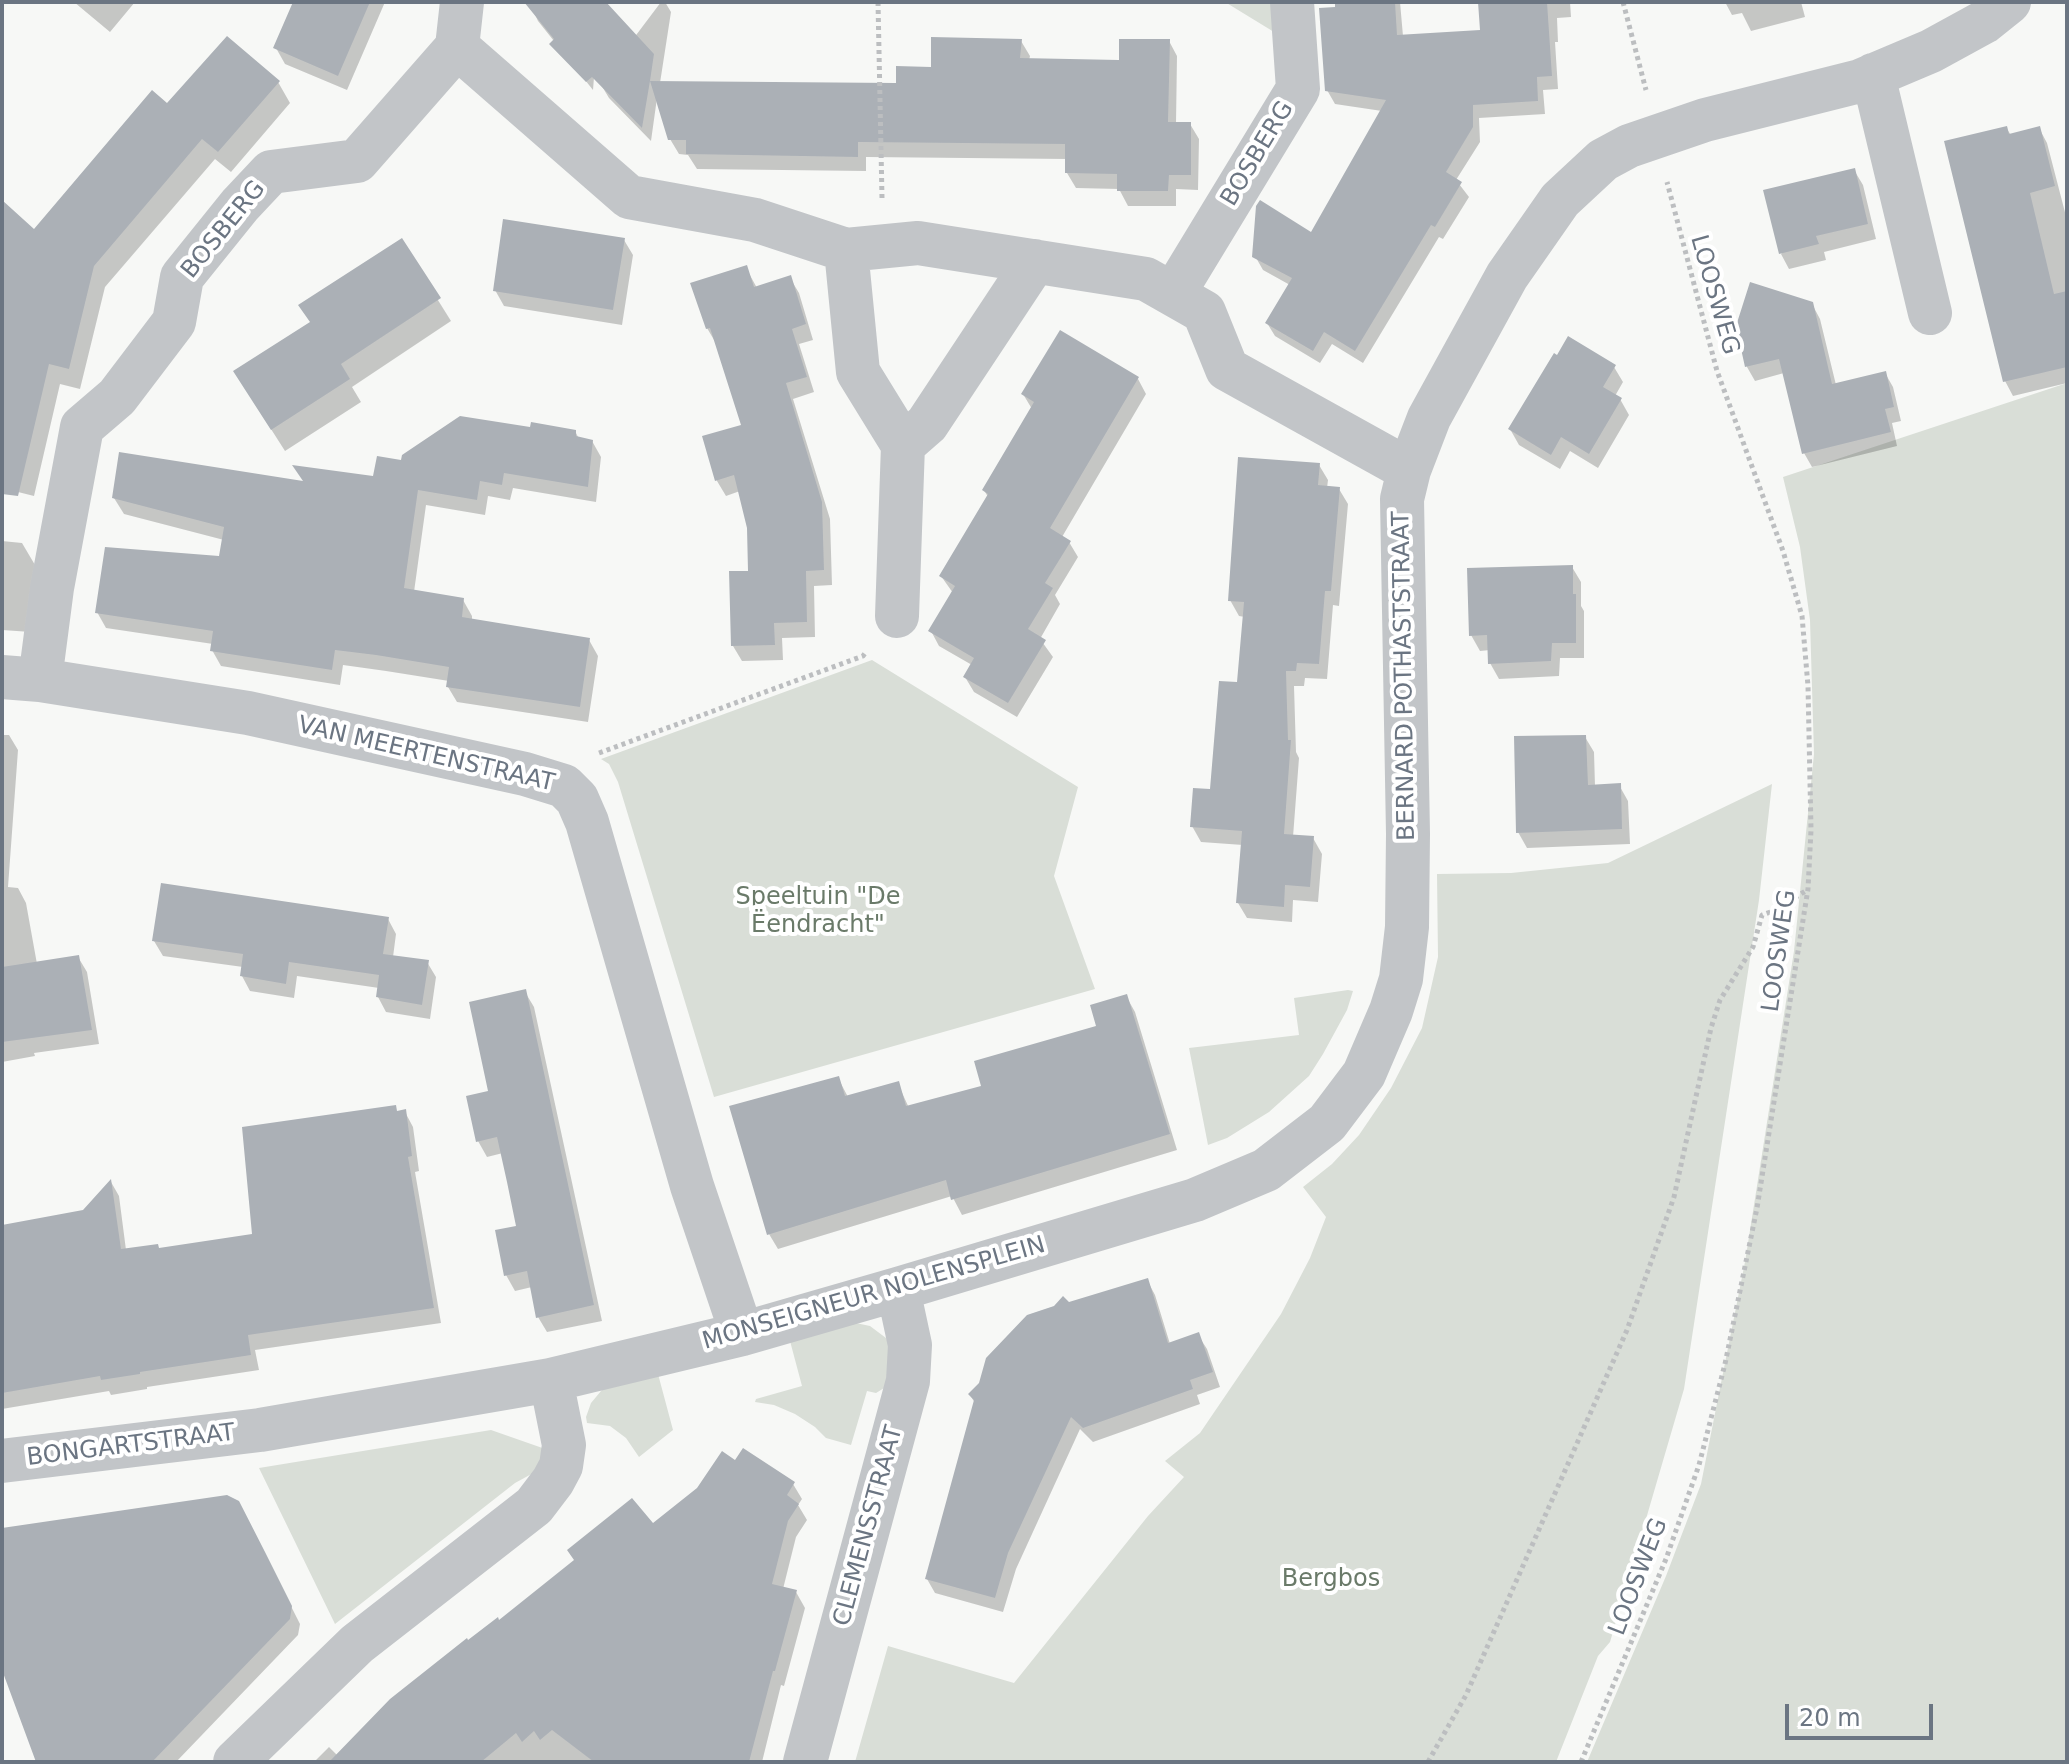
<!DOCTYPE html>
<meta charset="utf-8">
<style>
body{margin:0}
#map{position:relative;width:2069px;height:1764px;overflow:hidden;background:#f7f8f6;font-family:"DejaVu Sans",sans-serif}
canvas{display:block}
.frame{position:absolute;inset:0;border:4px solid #6b7582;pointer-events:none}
.scale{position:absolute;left:1785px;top:1704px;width:148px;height:36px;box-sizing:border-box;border:4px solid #6b7582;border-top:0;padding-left:10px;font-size:24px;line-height:28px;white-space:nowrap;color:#6b7582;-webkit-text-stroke:6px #fff;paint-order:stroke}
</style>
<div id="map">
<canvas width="2069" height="1764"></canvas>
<div class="frame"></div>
<div class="scale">20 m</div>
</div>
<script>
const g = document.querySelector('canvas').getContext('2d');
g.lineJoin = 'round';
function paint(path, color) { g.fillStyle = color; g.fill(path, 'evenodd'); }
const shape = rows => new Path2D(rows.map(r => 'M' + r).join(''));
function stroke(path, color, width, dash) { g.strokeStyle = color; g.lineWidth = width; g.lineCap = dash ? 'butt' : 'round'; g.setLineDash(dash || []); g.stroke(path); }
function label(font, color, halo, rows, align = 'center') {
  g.font = font + ' "DejaVu Sans",sans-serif'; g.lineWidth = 8; g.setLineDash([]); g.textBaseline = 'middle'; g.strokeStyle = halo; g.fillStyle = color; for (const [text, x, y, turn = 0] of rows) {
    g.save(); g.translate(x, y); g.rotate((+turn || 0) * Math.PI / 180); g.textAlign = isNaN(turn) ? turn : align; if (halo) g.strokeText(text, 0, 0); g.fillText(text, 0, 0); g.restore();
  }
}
paint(shape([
 [1225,2,1272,2,1274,32],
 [2067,383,2067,1762,1587,1762,1666,1576,1701,1484,1745,1262,1794,951,1814,754,1810,620,1800,547,1783,477],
 [872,660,1078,787,1054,876,1095,989,714,1097,618,782,609,764,601,759],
 [1772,784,1759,900,1684,1389,1610,1642,1598,1656,1556,1762,855,1762,888,1646,1014,1683,1148,1516,1184,1477,1165,1461,1200,1433,1281,1314,1310,1258,1326,1217,1303,1187,1332,1164,1359,1135,1391,1088,1422,1028,1438,957,1437,874,1511,873,1608,863],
 [1348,990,1353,991,1347,1010,1323,1054,1309,1076,1269,1112,1227,1138,1208,1145,1189,1048,1299,1035,1294,998],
 [851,1322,870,1326,886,1338,891,1346,894,1382,876,1393,867,1391,851,1445,826,1438,815,1427,795,1414,774,1405,755,1402,756,1399,802,1386,790,1341],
 [658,1374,673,1430,639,1457,626,1438,610,1426,587,1423,586,1417,591,1403,606,1385],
 [491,1430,551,1451,537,1471,515,1483,335,1624,259,1468]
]), '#d9ded7');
paint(shape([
 [74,2,135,2,110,32],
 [295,2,385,2,347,90,285,64,276,48],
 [529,2,600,2,593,90,538,21],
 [661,2,665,2,671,12,660,83,898,85,933,69,1021,41,1030,56,1029,61,1121,63,1169,41,1177,56,1176,124,1190,124,1199,139,1198,190,1176,189,1176,206,1128,206,1119,189,1076,188,1067,173,1067,159,866,157,866,171,697,169,688,155,679,154,670,139,657,98,651,141,609,98,600,83],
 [1337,2,1400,2,1403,36,1483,32,1480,2,1570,2,1571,17,1557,18,1558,42,1555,42,1558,89,1543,90,1545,114,1479,118,1480,142,1456,180,1469,197,1443,239,1439,237,1363,363,1332,344,1320,363,1275,336,1267,323,1290,285,1263,270,1255,256,1312,235,1382,111,1335,104,1327,90],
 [1725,2,1801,2,1805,17,1751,31,1742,13,1732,15],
 [278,82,290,103,231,172,215,159,105,287,80,389,60,384,34,496,2,488,2,203,34,232,167,106],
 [2006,128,2011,135,2039,128,2047,143,2067,220,2067,383,2013,396,2005,381],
 [1854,170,1863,185,1876,239,1824,252,1826,260,1789,269,1781,254],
 [624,240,633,255,622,325,504,306,495,290],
 [401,241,451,321,352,387,361,402,285,451,248,393,312,323],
 [746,268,757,288,790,278,799,293,813,340,799,344,814,392,793,399,830,519,832,585,814,586,815,637,782,638,783,660,742,661,733,646,750,573,749,528,740,491,726,496,717,481,704,437,744,426,717,345,707,328],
 [1812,304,1820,319,1836,385,1885,373,1893,387,1901,421,1892,423,1897,446,1812,467,1804,453,1784,373,1755,381,1747,367,1738,326],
 [1614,367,1623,382,1615,396,1620,399,1629,415,1598,468,1570,451,1560,469,1519,445,1510,429],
 [1138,379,1146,394,1062,537,1069,542,1078,557,1055,595,1060,604,1040,639,1053,657,1017,717,974,692,965,677,972,665,939,646,931,631,953,593,941,576,988,497,984,490,1032,409,1023,394],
 [531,429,575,431,579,439,592,441,601,457,596,502,513,488,510,500,488,496,485,515,426,505,414,592,463,600,472,616,472,620,589,640,598,656,588,722,457,702,448,687,449,681,386,671,343,665,340,685,221,666,212,650,213,644,106,628,97,612,221,558,224,540,124,514,114,498,375,478,402,462],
 [1319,465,1328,480,1327,488,1339,489,1348,504,1339,606,1333,605,1327,679,1305,678,1304,686,1294,686,1296,752,1299,758,1293,837,1313,838,1322,854,1318,902,1293,900,1292,922,1247,918,1238,903,1243,845,1201,842,1192,826,1211,792,1239,685,1245,617,1239,616,1230,600],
 [2,541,22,543,35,565,31,632,2,630],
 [1572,567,1581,582,1581,606,1584,611,1584,658,1560,658,1559,676,1499,679,1490,663,1490,650,1480,651,1471,635],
 [2,735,9,735,18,750,8,887,18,888,26,903,37,964,78,957,87,972,99,1044,34,1053,35,1056,2,1062],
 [1585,737,1594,752,1595,786,1619,785,1628,801,1630,844,1527,848,1518,832],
 [388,919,396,934,393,957,427,962,436,977,430,1019,386,1012,378,997,379,988,297,976,294,998,250,991,242,976,243,967,163,956,154,941],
 [525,992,534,1007,602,1321,547,1332,538,1317,532,1287,515,1291,506,1275,519,1227,503,1153,487,1157,478,1141,490,1093],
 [1126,996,1135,1012,1177,1150,962,1215,952,1196,778,1249,769,1234,838,1078,848,1097,898,1084,909,1108,984,1088,1099,1027],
 [405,1112,413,1127,419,1171,415,1172,441,1323,255,1350,259,1370,147,1387,147,1389,111,1395,109,1391,2,1409,2,1227,84,1212,111,1182,119,1196,126,1250,159,1250,254,1236,398,1113],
 [1147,1280,1155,1295,1170,1344,1198,1335,1207,1349,1220,1387,1197,1395,1200,1404,1093,1442,1080,1429,1016,1569,1003,1612,935,1593,927,1579,975,1403,970,1395,1069,1304],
 [736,1463,793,1484,802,1499,798,1505,807,1520,796,1537,783,1589,796,1592,805,1608,784,1686,781,1685,762,1762,314,1762,329,1747,338,1756,468,1643,653,1526],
 [247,1519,300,1624,298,1635,176,1762,52,1762,2,1664,2,1530]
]), '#0003');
paint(shape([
 [293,2,370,2,338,76,273,48],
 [524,2,606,2,654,54,650,81,896,83,896,66,931,67,931,37,1022,39,1020,58,1119,60,1119,39,1170,39,1168,122,1191,122,1191,175,1169,175,1168,191,1117,191,1117,174,1065,173,1065,144,858,142,858,157,686,154,686,140,668,140,650,81,642,128,592,77,586,82,549,44,554,39],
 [1335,2,1395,2,1397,35,1480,30,1478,2,1547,2,1552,76,1537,77,1538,101,1473,105,1473,127,1446,172,1462,182,1435,227,1431,225,1355,351,1324,332,1313,351,1265,323,1292,278,1252,257,1256,206,1260,200,1311,232,1386,100,1325,91,1319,8,1335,7],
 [227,36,280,81,218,152,202,139,94,266,69,369,49,364,18,496,2,494,2,200,34,229,152,90,167,103],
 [2007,126,2009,134,2040,126,2055,186,2030,193,2054,294,2067,291,2067,367,2003,382,1944,141],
 [1855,168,1868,224,1816,236,1819,244,1779,254,1763,190],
 [503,219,625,238,613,310,493,291],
 [402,238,441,298,341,364,350,379,271,430,233,371,310,322,298,305],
 [747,265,754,287,791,275,806,324,792,329,807,377,786,383,822,502,824,570,806,571,807,622,774,623,775,645,731,646,729,571,748,571,747,528,734,475,715,481,702,436,741,425,710,328,706,329,690,283],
 [1750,282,1813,302,1832,384,1886,371,1894,407,1885,409,1891,432,1802,454,1779,359,1745,367,1736,326],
 [1060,330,1139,377,1050,528,1071,541,1045,583,1053,588,1028,629,1046,640,1008,703,963,677,974,658,928,631,955,586,939,576,988,494,982,490,1034,402,1021,394],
 [1568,336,1616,365,1603,387,1622,398,1589,454,1561,437,1551,455,1508,429,1554,353,1557,355],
 [460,416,530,427,531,422,576,430,576,436,593,440,588,487,504,473,502,485,480,481,477,500,418,490,404,588,464,598,462,617,590,638,580,707,446,687,449,667,376,655,335,650,332,670,210,651,213,631,95,613,105,547,219,556,224,527,112,498,119,452,303,481,292,465,373,476,377,456,401,460,402,455],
 [1238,457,1320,463,1318,485,1340,487,1331,591,1325,591,1319,664,1297,663,1296,671,1286,671,1288,740,1291,740,1284,834,1314,836,1310,887,1285,885,1284,907,1236,903,1242,831,1190,827,1193,788,1210,789,1219,681,1237,682,1244,602,1228,601],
 [1573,565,1573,594,1576,594,1576,643,1552,643,1551,661,1488,664,1487,635,1469,636,1467,568],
 [1586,735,1588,785,1621,783,1622,829,1516,833,1514,736],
 [161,883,389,917,383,954,429,960,422,1005,376,997,379,975,289,962,286,984,240,976,243,954,152,941],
 [79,955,92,1030,2,1042,2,967],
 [526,989,594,1305,536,1318,527,1271,504,1276,495,1230,516,1226,507,1182,497,1137,476,1142,466,1096,488,1091,469,1002],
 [1127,994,1170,1134,951,1200,946,1180,767,1235,729,1106,839,1076,845,1096,899,1081,906,1106,981,1086,974,1061,1096,1026,1090,1005],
 [396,1105,397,1111,406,1109,412,1156,408,1157,434,1308,248,1335,251,1355,140,1372,140,1374,101,1380,100,1376,2,1393,2,1225,83,1210,111,1179,121,1249,158,1244,159,1248,252,1234,242,1127],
 [1148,1278,1168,1343,1199,1332,1213,1372,1190,1380,1193,1389,1083,1428,1071,1417,1008,1553,995,1598,925,1579,974,1400,968,1394,979,1383,986,1358,1027,1315,1054,1306,1063,1296,1069,1302],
 [743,1448,795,1482,787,1495,799,1504,788,1521,772,1584,797,1590,775,1671,773,1671,749,1762,594,1762,552,1730,540,1740,534,1731,522,1742,516,1733,481,1762,329,1762,390,1699,467,1638,468,1640,498,1617,499,1620,574,1560,567,1550,632,1498,653,1523,697,1488,722,1451,735,1460],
 [227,1495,239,1501,265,1552,292,1606,290,1619,152,1762,36,1762,2,1670,2,1528]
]), '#abb0b6');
stroke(shape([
 [878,2,882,198],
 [1623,2,1646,90],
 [599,753,863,656,866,652],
 [1428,1762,1466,1695,1627,1330,1674,1197,1711,1028,1720,1000,1753,947,1762,915,1776,910,1807,890],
 [1581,1762,1666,1559,1699,1465,1725,1364,1757,1208,1808,889,1811,830,1808,686,1802,616,1783,551,1717,371,1667,182]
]), '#bcbec0', 5, [4, 4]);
stroke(shape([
 [457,47,629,197,755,220,846,250,918,243,1146,279,1204,312,1227,369,1409,470],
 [1873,75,1930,313],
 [846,250,858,372,903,445,897,616],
 [1174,293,1298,89,1292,2],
 [903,445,927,424,1035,261],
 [2,677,40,680,248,713,525,774,564,786,577,799,587,822,692,1186,742,1334],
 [40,680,52,588,82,427,117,397,174,322,182,277,240,205,271,172,357,161,457,47,462,2],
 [2,1461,260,1430,551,1380,742,1334,898,1289,1195,1200,1266,1170,1327,1123,1364,1074,1391,1011,1401,979,1407,927,1408,834,1402,499,1409,470,1429,418,1507,276,1560,200,1603,160,1629,146,1705,120,1860,81,1931,51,1984,22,2009,2],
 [235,1762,357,1644,534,1506,553,1481,561,1466,564,1445,551,1380],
 [805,1762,908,1381,910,1345,898,1289]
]), '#c2c5c8', 44);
label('24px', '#6b7582', '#fff', [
 ["BOSBERG",1258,154,-59],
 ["BOSBERG",224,230,-51],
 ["LOOSWEG",1714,295,74],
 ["BERNARD POTHASTSTRAAT",1405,676,-91],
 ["VAN MEERTENSTRAAT",426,755,13],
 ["LOOSWEG",1780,951,-82],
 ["MONSEIGNEUR NOLENSPLEIN",874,1294,-16],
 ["BONGARTSTRAAT",131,1446,-7],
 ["CLEMENSSTRAAT",869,1526,-75],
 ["LOOSWEG",1639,1577,-69]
]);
label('24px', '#6a7a69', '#fff', [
 ["Speeltuin \"De",818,898],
 ["Ëendracht\"",818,926],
 ["Bergbos",1331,1580]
]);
</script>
